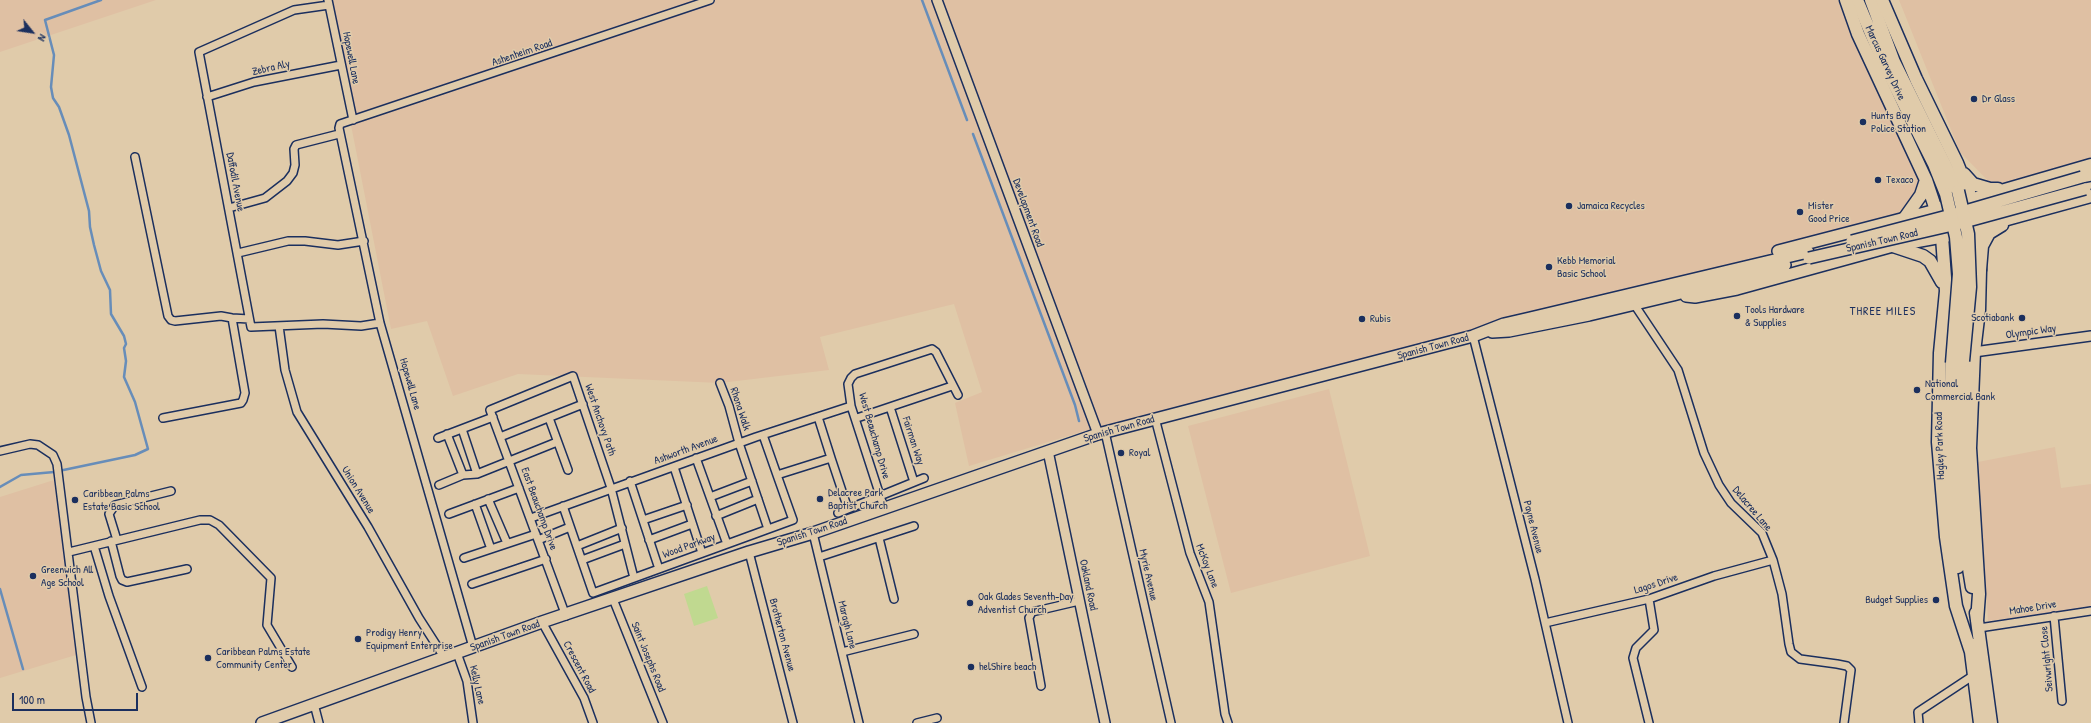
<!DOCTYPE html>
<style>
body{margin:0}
#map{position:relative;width:2091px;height:723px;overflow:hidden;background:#e0cbaa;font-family:"Patrick Hand",sans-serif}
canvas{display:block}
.north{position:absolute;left:12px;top:12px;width:40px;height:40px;-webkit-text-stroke:3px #e0cbaa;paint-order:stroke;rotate:120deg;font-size:11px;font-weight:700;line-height:16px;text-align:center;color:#1b2f5e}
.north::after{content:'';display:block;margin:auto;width:14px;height:18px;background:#1b2f5e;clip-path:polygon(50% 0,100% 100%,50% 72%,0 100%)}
.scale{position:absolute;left:12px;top:693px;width:126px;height:18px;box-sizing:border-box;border:2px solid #1b2f5e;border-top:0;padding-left:5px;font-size:12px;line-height:14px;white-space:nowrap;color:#1b2f5e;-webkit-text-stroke:3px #e0cbaa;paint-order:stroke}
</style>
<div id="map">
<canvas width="2091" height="723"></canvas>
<div class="north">N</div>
<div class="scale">100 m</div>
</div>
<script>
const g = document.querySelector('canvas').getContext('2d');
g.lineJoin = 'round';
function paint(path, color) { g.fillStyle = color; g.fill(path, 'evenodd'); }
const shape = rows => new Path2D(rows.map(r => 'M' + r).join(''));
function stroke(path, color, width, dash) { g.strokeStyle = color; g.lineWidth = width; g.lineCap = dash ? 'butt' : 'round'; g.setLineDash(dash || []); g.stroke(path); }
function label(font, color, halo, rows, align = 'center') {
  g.font = font + ' "Patrick Hand",sans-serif'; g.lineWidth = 3; g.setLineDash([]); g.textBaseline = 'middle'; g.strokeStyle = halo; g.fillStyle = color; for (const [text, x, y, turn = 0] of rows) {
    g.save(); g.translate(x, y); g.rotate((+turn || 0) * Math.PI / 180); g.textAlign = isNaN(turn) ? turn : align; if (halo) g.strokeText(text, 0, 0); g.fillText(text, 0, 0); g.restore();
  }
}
paint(shape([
 [0,0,156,0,0,52],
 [332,0,1838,0,1852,37,1923,180,1904,219,1101,426,969,466,955,403,982,392,954,304,820,337,829,370,720,383,518,374,453,396,427,321,391,329,351,125,354,117],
 [1899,0,2091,0,2091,159,1994,187,1960,152],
 [1329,389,1370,556,1231,593,1188,426],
 [2055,447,2061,488,2091,484,2091,607,1988,621,1978,462],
 [54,480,76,655,0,678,0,497]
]), '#dfc0a3');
paint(shape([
 [707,586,718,618,694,626,684,594]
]), '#c0d990');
stroke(shape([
 [922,0,967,120],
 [973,134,1075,405,1079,421],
 [0,487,21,475,54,472,135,455,148,449,135,402,124,377,126,361,124,348,126,344,124,336,111,314,110,290,101,271,94,245,90,227,89,211,69,135,59,107,53,98,51,87,54,55,45,20,101,0],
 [0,589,23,669]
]), '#678db9', 2.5);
const minor = shape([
 [328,0,353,120],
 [329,5,294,10,199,52,251,327,323,324,361,326,380,323],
 [207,97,254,82,341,65],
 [135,157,168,316,171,320,175,321,221,316,232,318,249,319],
 [229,208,265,198,287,181,293,173,295,165,294,149,296,145,339,134],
 [238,253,288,241,305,241,338,245,364,241],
 [1634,304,1678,370,1704,453,1719,485,1731,503,1762,533,1773,560,1782,594,1789,644,1791,652,1800,659,1837,664,1847,666,1851,670,1844,723],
 [279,326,285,370,297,412,368,527,419,618,444,657],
 [1473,336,1535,579,1568,723],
 [720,383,729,406,739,443,768,529],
 [890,407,914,482],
 [818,417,831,458],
 [163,418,241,403,243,400,245,393,232,318],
 [549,418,568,470],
 [857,418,952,386],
 [1155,418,1190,553,1209,602,1225,714,1228,723],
 [462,429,477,474],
 [1105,432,1171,723],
 [447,434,463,475],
 [763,435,777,475],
 [500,437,583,404],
 [438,438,493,417],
 [0,451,30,444,38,445,53,455,57,464,86,697,91,723],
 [696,458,727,544],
 [674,467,702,553],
 [630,481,659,569],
 [439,485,463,475,477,474,557,442],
 [710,497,752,481],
 [488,499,507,543],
 [475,504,491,549],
 [563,506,593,593,793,520,777,475,831,458,848,509],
 [884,508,851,406,848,384,851,378,855,374,932,349,936,352,958,395],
 [838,513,924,478],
 [449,514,519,488],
 [716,516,758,499],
 [531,518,756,437,851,406],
 [643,520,687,505],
 [813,533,859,723],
 [879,538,894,599],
 [117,540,109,514,115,505,171,491],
 [538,540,570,527],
 [649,540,692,524],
 [111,541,120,576,122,580,127,582,187,569],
 [94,546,109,596,142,687],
 [577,546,622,528],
 [69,552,200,520,210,520,219,525,271,578,267,625,292,667],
 [749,552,793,723],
 [819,557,914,526],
 [464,558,536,534],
 [582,560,625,544],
 [472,584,546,559],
 [613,599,663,723],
 [1649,599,1654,630,1636,648,1633,658,1649,723],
 [566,616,490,410,573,376,611,488,634,578],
 [2054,616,2062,701],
 [542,622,584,698,593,723],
 [1545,623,1649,599,1714,576,1773,560],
 [1979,628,2091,611],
 [473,647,380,323,339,128,340,124,710,0],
 [842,652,914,634],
 [457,653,467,681,473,723],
 [1041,686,1029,618,1032,612,1079,601],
 [314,704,319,723],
 [917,723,937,718],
 [1919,723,1918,712,1974,675]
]);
const tertiary = shape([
 [937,0,1098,434],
 [1974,352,2091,336],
 [1048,451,1105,723]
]);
const secondary = shape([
 [2082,177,2091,175],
 [1778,251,1936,210],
 [1686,296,1695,297,1737,289,1893,246,1942,237],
 [1492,332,1509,331,1589,315,1673,295,1785,265],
 [262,723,542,622,749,552,813,533,1098,434,1473,336,1504,324,1530,318,1808,252]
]);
const primary = shape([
 [1857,0,1883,62,1934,164,1946,194],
 [1871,0,1894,62,1958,191],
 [1977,228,1980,270,1979,310,1974,352,1970,448,1979,594,1977,621],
 [1942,237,1946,291,1940,353,1938,442,1946,537,1956,606,1971,652],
 [1893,246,1923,256,1930,261,1942,282],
 [1963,361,1960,454,1966,550,1972,587],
 [1952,363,1949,460,1958,567],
 [1976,613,1991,723],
 [1970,644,1980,723]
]);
const trunk = shape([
 [1846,0,1858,34,1926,180,1936,210,1942,237,2091,196],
 [1882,0,1916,79,1957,163,1972,200,1976,219],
 [1964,174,1973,184,1990,189,1998,189],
 [1939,209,2091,165],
 [1904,219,1921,195,1926,180],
 [1980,270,1982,246,1989,233,2002,225]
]);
stroke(minor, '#1b2f5e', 10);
stroke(tertiary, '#1b2f5e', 12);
stroke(secondary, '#1b2f5e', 14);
stroke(primary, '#1b2f5e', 15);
stroke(trunk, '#1b2f5e', 15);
stroke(minor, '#e0cbaa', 7);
stroke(tertiary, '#e0cbaa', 9);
stroke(secondary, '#e0cbaa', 11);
stroke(primary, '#e0cbaa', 12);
stroke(trunk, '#e0cbaa', 12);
const secondaryBridge = shape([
 [1852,241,1955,214,2082,177],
 [1809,258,1957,224,2085,189]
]);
const primaryBridge = shape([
 [1958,191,1968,234,1970,287,1963,361],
 [1946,194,1956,237,1959,274,1952,363]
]);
stroke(secondaryBridge, '#1b2f5e', 14, []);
stroke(primaryBridge, '#1b2f5e', 15, []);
stroke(secondaryBridge, '#e0cbaa', 11);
stroke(primaryBridge, '#e0cbaa', 12);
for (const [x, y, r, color] of [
 [1974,99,4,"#1b2f5e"],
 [1863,122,4,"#1b2f5e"],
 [1878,180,4,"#1b2f5e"],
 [1569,206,4,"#1b2f5e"],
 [1800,212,4,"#1b2f5e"],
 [1549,267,4,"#1b2f5e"],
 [1737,316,4,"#1b2f5e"],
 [2022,318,4,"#1b2f5e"],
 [1362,319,4,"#1b2f5e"],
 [1917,390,4,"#1b2f5e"],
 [1121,453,4,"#1b2f5e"],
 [820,499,4,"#1b2f5e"],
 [75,500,4,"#1b2f5e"],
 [33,576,4,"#1b2f5e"],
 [1936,600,4,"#1b2f5e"],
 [970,603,4,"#1b2f5e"],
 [358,639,4,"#1b2f5e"],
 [208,658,4,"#1b2f5e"],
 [971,667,4,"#1b2f5e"]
]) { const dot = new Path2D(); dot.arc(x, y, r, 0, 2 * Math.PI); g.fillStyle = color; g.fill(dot); stroke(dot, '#e0cbaa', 1.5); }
label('11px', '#1b2f5e', '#e0cbaa', [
 ["Ashenheim Road",522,53,-19],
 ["Hopewell Lane",351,58,79],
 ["Marcus Garvey Drive",1885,63,65],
 ["Zebra Aly",271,68,-13],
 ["Daffodil Avenue",235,182,79],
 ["Development Road",1028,213,70],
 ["Spanish Town Road",1882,241,-13],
 ["Olympic Way",2031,332,-8],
 ["Spanish Town Road",1433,347,-15],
 ["Hopewell Lane",410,384,74],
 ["Rhona Walk",740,409,72],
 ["West Anchovy Path",600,420,71],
 ["Spanish Town Road",1119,429,-16],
 ["West Beauchamp Drive",874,436,74],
 ["Fairman Way",913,441,72],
 ["Hagley Park Road",1940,446,-92],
 ["Ashworth Avenue",686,450,-20],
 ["Union Avenue",358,490,58],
 ["East Beauchamp Drive",539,509,70],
 ["Delacree Lane",1752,509,50],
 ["Payne Avenue",1533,527,76],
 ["Spanish Town Road",812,532,-18],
 ["Wood Parkway",689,546,-20],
 ["McKoy Lane",1207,566,69],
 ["Myrie Avenue",1148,575,77],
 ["Lagos Drive",1656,584,-18],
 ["Oakland Road",1088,585,78],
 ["Mahoe Drive",2033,608,-9],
 ["Maragh Lane",847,625,76],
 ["Brotherton Avenue",782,635,75],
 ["Spanish Town Road",505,636,-20],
 ["Saint Josephs Road",648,657,68],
 ["Seivwright Close",2047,659,-95],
 ["Crescent Road",579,667,62],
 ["Kelly Lane",477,685,77]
]);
label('11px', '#1b2f5e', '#e0cbaa', [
 ["Dr Glass",1982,99],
 ["Hunts Bay",1871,116],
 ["Police Station",1871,129],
 ["Texaco",1886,180],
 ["Jamaica Recycles",1577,206],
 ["Mister",1808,206],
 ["Good Price",1808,219],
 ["Kebb Memorial",1557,261],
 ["Basic School",1557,274],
 ["Tools Hardware",1745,310],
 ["& Supplies",1745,323],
 ["Scotiabank",2014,318,"right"],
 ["Rubis",1370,319],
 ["National",1925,384],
 ["Commercial Bank",1925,397],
 ["Royal",1129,453],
 ["Delacree Park",828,493],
 ["Baptist Church",828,506],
 ["Caribbean Palms",83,494],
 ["Estate Basic School",83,507],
 ["Greenwich All",41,570],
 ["Age School",41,583],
 ["Oak Glades Seventh-Day",978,597],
 ["Adventist Church",978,610],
 ["Budget Supplies",1928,600,"right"],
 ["Prodigy Henry",366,633],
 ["Equipment Enterprise",366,646],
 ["Caribbean Palms Estate",216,652],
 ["Community Center",216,665],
 ["helShire beach",979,667]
], 'left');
g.letterSpacing = '1px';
label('12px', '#1b2f5e', '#e0cbaa', [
 ["THREE MILES",1883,312]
]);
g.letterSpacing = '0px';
</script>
